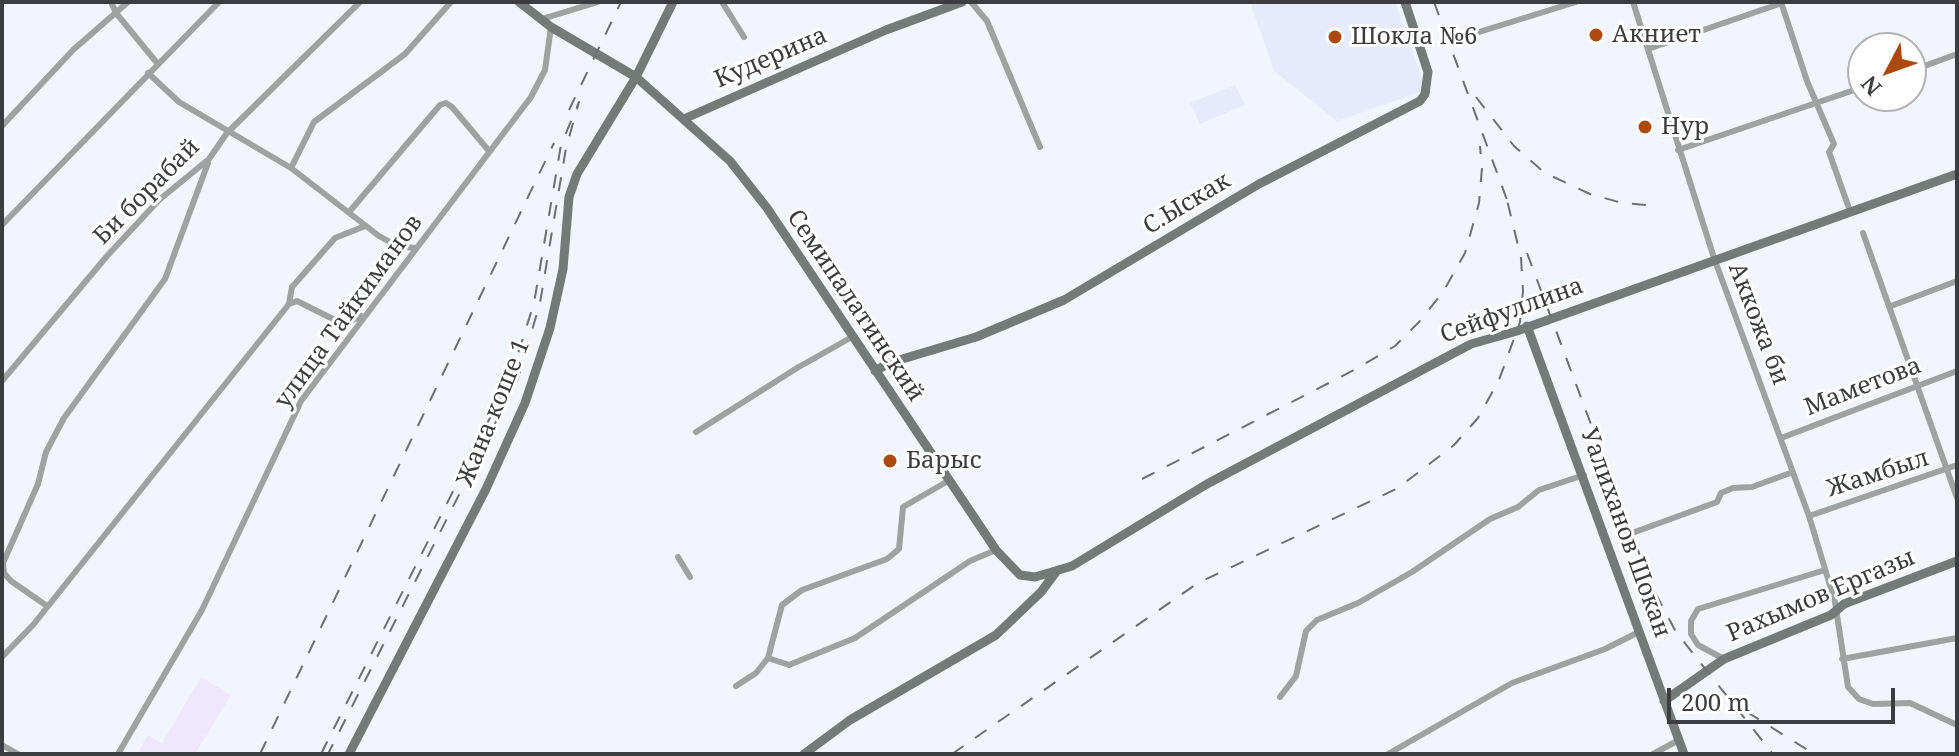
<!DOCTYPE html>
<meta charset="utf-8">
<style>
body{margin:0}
#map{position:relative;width:1959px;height:756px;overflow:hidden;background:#f3f5fe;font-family:"Noto Serif",serif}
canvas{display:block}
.frame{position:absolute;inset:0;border:4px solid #3c3d40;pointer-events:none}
.north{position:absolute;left:1847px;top:32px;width:80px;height:80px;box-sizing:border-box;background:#fff;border:2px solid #b1b1b3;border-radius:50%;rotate:229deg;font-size:22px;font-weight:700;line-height:32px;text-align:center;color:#3c3d40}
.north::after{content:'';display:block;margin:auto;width:28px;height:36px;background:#ac490e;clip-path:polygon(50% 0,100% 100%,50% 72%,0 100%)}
.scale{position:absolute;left:1667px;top:688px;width:228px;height:36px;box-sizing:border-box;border:4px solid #3c3d40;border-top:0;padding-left:10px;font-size:24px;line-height:28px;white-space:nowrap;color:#3c3d40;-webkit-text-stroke:6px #fff;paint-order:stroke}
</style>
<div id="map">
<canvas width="1959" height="756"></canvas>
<div class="frame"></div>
<div class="north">N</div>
<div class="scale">200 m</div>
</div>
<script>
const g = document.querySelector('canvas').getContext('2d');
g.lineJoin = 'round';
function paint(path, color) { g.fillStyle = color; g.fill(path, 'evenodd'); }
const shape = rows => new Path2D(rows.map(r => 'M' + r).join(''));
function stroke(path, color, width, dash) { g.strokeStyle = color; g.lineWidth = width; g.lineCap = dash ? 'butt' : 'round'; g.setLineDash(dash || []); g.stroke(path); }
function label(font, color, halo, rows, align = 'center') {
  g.font = font + ' "Noto Serif",serif'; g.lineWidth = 6; g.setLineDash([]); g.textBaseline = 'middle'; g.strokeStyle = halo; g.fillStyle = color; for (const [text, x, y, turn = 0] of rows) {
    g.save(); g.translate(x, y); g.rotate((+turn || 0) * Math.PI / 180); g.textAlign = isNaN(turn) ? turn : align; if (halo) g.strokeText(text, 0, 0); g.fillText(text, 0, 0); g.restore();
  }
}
paint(shape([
 [201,677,231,695,195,754,137,754,148,735,162,743]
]), '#eee7fd');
paint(shape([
 [1250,2,1395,2,1426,90,1337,121,1274,71],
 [1235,85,1245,105,1200,124,1190,103]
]), '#e7eafa');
stroke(shape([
 [111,2,116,13,157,63],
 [722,2,744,37],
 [971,2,987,21,1040,147],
 [1633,2,1714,258,1809,516,1835,602,1848,687,1859,699,1873,704,1910,703,1957,725],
 [1781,2,1807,81,1834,144,1829,152,1850,211],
 [542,19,598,2],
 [1479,32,1576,2],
 [1648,49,1782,3],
 [1911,71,1957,54],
 [148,73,179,102,291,168,379,236,397,246,415,248],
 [2,126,73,50,128,2],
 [1678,150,1863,87],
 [291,168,314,122,405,54,451,2],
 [350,211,440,105,446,103,452,107,489,151],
 [2,225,219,2],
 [1863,233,1957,498],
 [289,304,297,301,337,321,353,320,361,316],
 [1891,306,1957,281],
 [2,381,107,256,159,200,209,159,227,133,360,2],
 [696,432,797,368,852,337],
 [1781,438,1957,371],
 [1809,516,1957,465],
 [1635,532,1717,502,1721,493,1733,488,1752,487,1793,472],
 [678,557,690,577],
 [47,606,11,581,4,573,3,563,38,484,46,452,64,418,165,279,208,163],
 [2,657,33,625,289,304,292,287,335,238,365,226],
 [768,658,789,665,855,638,970,561,996,550],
 [1724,659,1698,645,1691,634,1691,621,1698,609,1825,570],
 [1842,659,1957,638],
 [736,686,756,673,768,658,782,605,802,590,887,559,899,549,903,507,948,481],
 [1280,697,1296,676,1306,631,1317,620,1358,603,1412,572,1490,519,1518,507,1539,490,1584,475],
 [2,745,18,754],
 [118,754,202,610,301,401,531,97,545,70,551,27],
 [1388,754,1512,683,1605,649,1639,632],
 [1653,754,1679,740]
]), '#9ea2a0', 6);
stroke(shape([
 [519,2,551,27,636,77,730,161,767,208,996,550,1020,575,1035,577,1072,566,1207,484,1471,344,1517,331,1957,174],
 [686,118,886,30,962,2],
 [1527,326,1684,754],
 [875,371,889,363,976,337,1064,300,1259,184,1420,101,1425,94,1428,72,1405,2],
 [1664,701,1724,659,1831,615,1844,604,1957,561],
 [349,754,486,489,525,403,550,328,563,269,569,197,577,174,636,77,673,2],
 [804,754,850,720,996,635,1041,592,1056,572]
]), '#747a78', 9);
stroke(shape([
 [1434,2,1510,208],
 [1476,97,1514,146,1545,173,1590,194,1622,203,1657,206],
 [569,110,621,2],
 [1527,253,1651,585,1676,632,1773,754],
 [1142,479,1356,369,1395,346,1419,322,1443,292,1465,253,1479,203,1482,168,1480,146],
 [1747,712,1814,754],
 [260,754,554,143],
 [321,754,511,376,534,303,561,145,579,102,566,148,540,303,518,378,328,754],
 [952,754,1198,583,1398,488,1454,445,1478,418,1499,380,1520,322,1523,291,1521,258,1507,200]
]), '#6d6f73', 2, [14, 14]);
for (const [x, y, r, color] of [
 [1596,35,8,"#ac490e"],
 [1335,37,8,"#ac490e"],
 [1645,127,8,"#ac490e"],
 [890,461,8,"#ac490e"]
]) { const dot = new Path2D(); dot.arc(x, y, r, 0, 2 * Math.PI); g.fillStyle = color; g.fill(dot); stroke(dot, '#fff', 3); }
label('24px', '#3c3d40', '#fff', [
 ["Акниет",1612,35],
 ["Шокла №6",1351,37],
 ["Нур",1661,127],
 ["Барыс",906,461]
], 'left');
label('24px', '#3c3d40', '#fff', [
 ["Кудерина",771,58,-23],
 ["Би борабай",147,192,-45],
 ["С.Ыскак",1187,204,-31],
 ["Семипалатинский",855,306,56],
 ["Сейфуллина",1512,311,-20],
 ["улица Тайкиманов",349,312,-54],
 ["Аккожа би",1758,324,69],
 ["Маметова",1863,387,-21],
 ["Жана коше 1",494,413,-68],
 ["Жамбыл",1878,474,-18],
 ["Уалиханов Шокан",1625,533,70],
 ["Рахымов Ергазы",1821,596,-23]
]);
</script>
